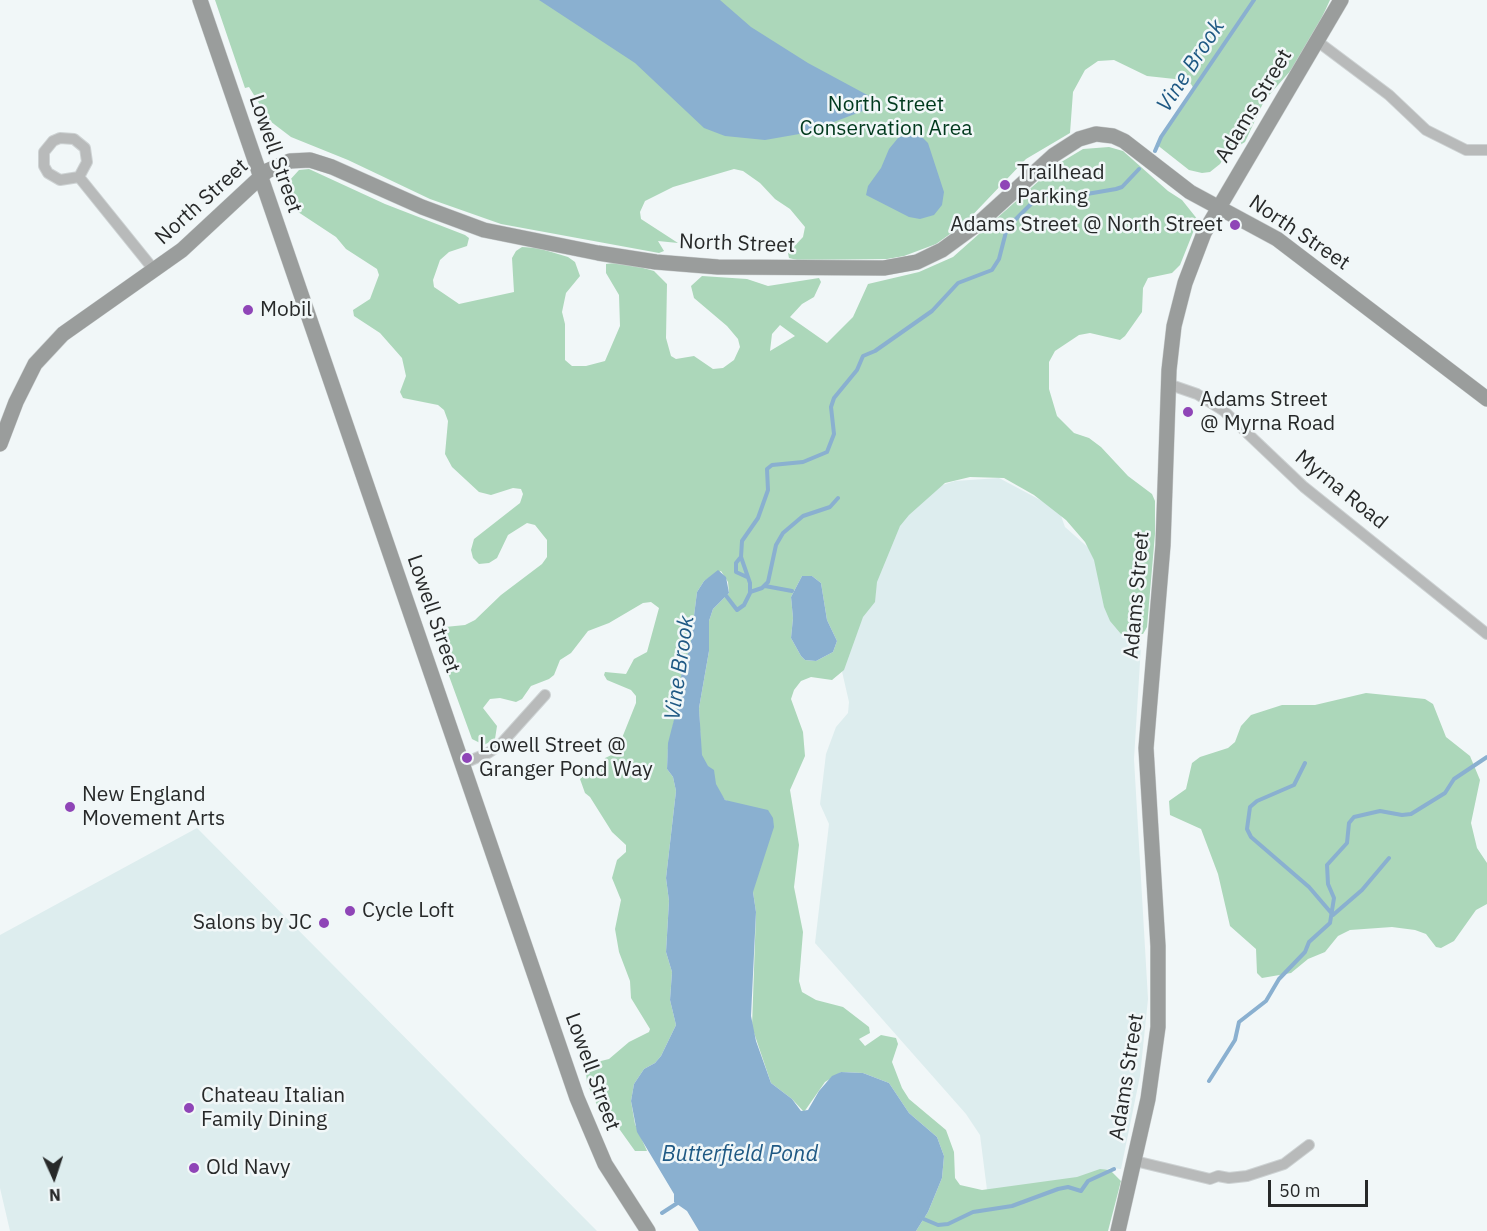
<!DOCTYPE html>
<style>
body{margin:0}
#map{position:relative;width:1487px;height:1231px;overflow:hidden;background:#f1f7f8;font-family:"IBM Plex Sans",sans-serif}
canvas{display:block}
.north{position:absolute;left:24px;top:1147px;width:60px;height:60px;-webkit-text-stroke:4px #f1f7f8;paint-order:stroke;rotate:177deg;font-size:16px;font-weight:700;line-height:24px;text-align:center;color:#272929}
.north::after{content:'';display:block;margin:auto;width:21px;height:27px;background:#272929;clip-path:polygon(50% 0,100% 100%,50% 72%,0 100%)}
.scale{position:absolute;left:1268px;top:1180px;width:100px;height:27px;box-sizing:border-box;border:3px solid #272929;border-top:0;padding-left:8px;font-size:18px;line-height:21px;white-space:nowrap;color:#272929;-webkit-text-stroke:4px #f1f7f8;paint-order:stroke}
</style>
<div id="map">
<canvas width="1487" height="1231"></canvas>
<div class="north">N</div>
<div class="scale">50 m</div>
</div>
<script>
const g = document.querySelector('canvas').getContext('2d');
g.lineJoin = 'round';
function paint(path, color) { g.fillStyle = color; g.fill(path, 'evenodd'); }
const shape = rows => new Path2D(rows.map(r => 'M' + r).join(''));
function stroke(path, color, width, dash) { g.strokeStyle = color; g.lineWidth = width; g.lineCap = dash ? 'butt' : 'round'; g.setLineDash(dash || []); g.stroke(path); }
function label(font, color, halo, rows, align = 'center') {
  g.font = font + ' "IBM Plex Sans",sans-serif'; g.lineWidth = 5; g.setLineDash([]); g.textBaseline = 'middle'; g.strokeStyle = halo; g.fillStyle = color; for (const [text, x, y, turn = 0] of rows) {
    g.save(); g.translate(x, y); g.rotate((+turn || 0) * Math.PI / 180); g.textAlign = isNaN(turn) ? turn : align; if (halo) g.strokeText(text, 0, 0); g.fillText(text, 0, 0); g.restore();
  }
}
paint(shape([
 [999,478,1059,510,1065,527,1144,597,1134,759,1148,999,1140,1076,1121,1169,1110,1168,1079,1180,987,1190,980,1135,966,1114,815,943,829,824,820,804,826,754,836,727,848,713,849,702,841,667,911,495,955,481],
 [197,828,597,1231,10,1231,0,1188,0,935]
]), '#ddedee');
paint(shape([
 [215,0,1330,0,1311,41,1299,61,1264,101,1245,142,1240,145,1232,145,1220,164,1210,172,1202,173,1189,170,1156,144,1194,89,1191,84,1184,80,1147,76,1114,60,1098,61,1085,70,1073,92,1070,133,1026,159,964,224,936,244,904,256,887,259,797,260,789,258,788,253,803,237,805,227,790,209,775,199,760,183,743,171,734,169,673,187,645,201,640,212,641,219,678,243,658,241,664,251,659,253,501,224,430,199,348,160,291,137,270,121,249,87,245,88],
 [1109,147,1123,151,1168,191,1182,200,1198,220,1180,265,1172,273,1148,278,1143,288,1142,312,1125,336,1120,340,1090,333,1079,335,1055,351,1049,362,1049,389,1057,416,1074,433,1089,438,1101,447,1128,476,1152,494,1155,501,1155,534,1147,627,1143,634,1121,634,1110,621,1104,607,1094,560,1085,542,1066,520,1034,495,1004,478,970,477,945,483,909,515,900,526,877,582,875,602,863,617,844,670,832,680,811,677,801,681,794,690,791,699,803,732,805,756,790,790,799,845,794,887,803,932,799,981,802,992,816,1000,843,1007,869,1027,870,1033,859,1039,865,1046,881,1035,896,1038,898,1044,892,1062,902,1088,909,1099,946,1130,954,1152,955,1178,960,1185,982,1190,1077,1177,1100,1169,1110,1170,1121,1181,1108,1231,916,1231,928,1212,942,1178,944,1156,937,1137,909,1113,889,1083,863,1073,841,1072,825,1082,804,1112,792,1099,771,1083,752,1027,756,912,753,892,745,884,745,879,756,860,756,832,746,824,744,809,725,800,717,789,723,806,738,816,749,845,748,863,743,864,744,852,740,849,729,865,714,869,700,882,696,876,702,819,711,809,702,772,699,708,709,651,709,621,713,609,729,593,728,582,721,571,704,581,697,592,690,648,682,668,678,704,668,748,667,769,673,777,676,791,666,878,669,901,666,952,672,972,670,1000,676,1025,661,1056,655,1063,644,1069,634,1084,631,1101,635,1124,647,1151,635,1151,620,1130,597,1105,587,1083,586,1073,593,1063,609,1059,629,1042,649,1032,650,1029,631,998,630,981,619,952,615,929,621,900,612,878,617,860,626,852,626,845,612,832,590,797,585,793,580,779,587,773,603,768,605,758,616,753,636,703,636,696,631,690,607,680,604,675,605,672,626,674,634,659,647,652,659,608,651,602,643,603,609,623,588,631,571,653,560,660,554,675,549,679,531,686,522,699,516,702,500,698,490,699,483,708,497,726,495,739,484,745,472,739,445,665,443,631,445,627,465,625,475,620,501,595,542,564,547,557,547,540,535,525,527,523,508,535,497,558,489,563,479,564,473,558,471,550,474,539,520,503,523,494,521,489,513,488,491,495,479,492,452,467,445,454,448,421,444,410,438,405,403,398,400,392,406,376,402,358,380,333,354,316,353,310,370,299,379,275,377,269,346,249,336,237,289,206,286,195,288,194,289,181,299,170,309,169,385,204,465,235,469,238,467,246,449,252,440,260,433,280,434,287,459,304,514,292,512,258,516,251,522,247,538,248,568,257,575,262,580,276,566,293,562,312,565,324,565,360,572,366,586,366,605,361,620,326,619,295,606,273,606,264,622,262,654,271,667,284,666,338,671,356,676,359,694,356,713,369,723,368,734,360,740,347,738,339,727,326,694,298,691,286,702,276,747,279,768,286,819,278,821,282,814,297,802,304,790,317,827,343,853,317,868,284,919,272,953,257,1058,164,1083,149],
 [780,325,795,336,770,351,772,334],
 [802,576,812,576,821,583,827,620,837,641,833,652,816,661,805,660,801,656,791,638,793,618,791,597],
 [1366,693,1425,699,1433,704,1446,737,1470,756,1480,780,1471,823,1477,848,1487,863,1487,904,1476,910,1454,941,1441,948,1436,947,1426,934,1415,930,1392,927,1350,930,1338,936,1325,952,1308,959,1291,973,1262,978,1257,973,1256,949,1230,926,1218,874,1201,829,1170,815,1169,801,1186,789,1192,763,1200,757,1228,748,1235,742,1241,726,1251,715,1282,705,1315,705]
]), '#acd7ba');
paint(shape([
 [539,0,720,0,751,27,808,63,871,97,868,109,805,133,765,140,725,136,704,128,635,63],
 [909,133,922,137,928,143,944,192,942,205,934,215,920,219,909,217,866,195,868,186,881,168,889,149,898,138],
 [718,570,726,577,729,593,713,609,709,621,709,651,699,708,702,755,708,766,714,770,716,784,725,800,768,810,773,818,774,827,753,892,756,912,751,1016,756,1041,771,1083,792,1099,801,1111,808,1110,819,1091,832,1076,841,1072,863,1073,889,1083,909,1113,937,1137,944,1156,942,1178,928,1212,916,1231,699,1231,687,1211,674,1202,674,1194,637,1132,631,1101,634,1084,644,1069,655,1063,661,1056,676,1025,670,1000,672,972,666,952,669,901,666,878,676,791,673,777,667,769,668,743,678,704,682,668,690,648,697,592,704,581],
 [802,576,812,576,821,583,827,620,837,641,833,652,816,661,805,660,801,656,791,638,793,618,791,597]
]), '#8ab0d0');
stroke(shape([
 [1155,151,1161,137,1254,0],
 [740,558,736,563,736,572,747,577],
 [765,586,792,591],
 [750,592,762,588,768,582,776,545,783,533,803,516,830,507,838,498],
 [724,593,737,610,744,605,750,593,750,583,741,557,742,541,758,518,768,490,767,469,772,465,803,462,827,452,834,434,831,407,834,398,857,370,863,356,875,351,932,311,958,283,992,270,999,259,1007,228,1040,195,1081,195,1116,189,1122,187,1139,169],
 [1305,763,1294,785,1257,801,1250,807,1247,829,1251,837,1309,887,1333,915,1362,890,1389,858],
 [1209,1081,1235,1040,1239,1022,1266,1001,1279,979,1305,952,1309,942,1330,923,1334,898,1328,884,1327,865,1347,843,1349,823,1354,817,1380,811,1402,815,1411,814,1445,793,1454,779,1487,757],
 [662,1213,679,1202],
 [919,1217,938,1225,948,1224,973,1212,1012,1206,1058,1189,1068,1187,1081,1191,1088,1181,1114,1169]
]), '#8ab0d0', 4);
const street = shape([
 [1317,41,1389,95,1426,130,1466,150,1487,150],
 [79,177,60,180,48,173,44,166,44,152,53,141,60,138,74,139,85,148,87,162,79,177,154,270],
 [1168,384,1197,394,1224,411,1304,487,1487,634],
 [462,764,488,753,500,745,545,695],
 [1135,1161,1210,1179,1218,1176,1229,1178,1247,1176,1284,1164,1309,1145]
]);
const secondary = shape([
 [200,0,577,1098,605,1164,648,1231],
 [0,444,16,402,35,364,63,334,182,250,267,171,290,161,310,160,332,167,422,207,484,230,598,253,656,262,718,267,884,268,917,262,942,250,979,223,1054,155,1079,139,1096,134,1113,136,1124,141,1190,192,1277,239,1487,399],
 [1118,1231,1148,1099,1158,1027,1158,946,1146,748,1163,545,1169,370,1174,326,1185,283,1204,233,1341,0]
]);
stroke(street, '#cdd2d3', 12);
stroke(secondary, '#cdd2d3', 16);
stroke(street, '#b8baba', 10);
stroke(secondary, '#9a9d9c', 15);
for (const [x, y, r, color] of [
 [1005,185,6,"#8f45b7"],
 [1235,225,6,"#8f45b7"],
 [248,310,6,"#8f45b7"],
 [1188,412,6,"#8f45b7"],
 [467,758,6,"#8f45b7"],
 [70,807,6,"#8f45b7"],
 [350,911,6,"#8f45b7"],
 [324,923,6,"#8f45b7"],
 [189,1108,6,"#8f45b7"],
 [194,1168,6,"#8f45b7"]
]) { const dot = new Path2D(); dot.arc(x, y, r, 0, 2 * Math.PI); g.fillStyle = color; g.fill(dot); stroke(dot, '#f1f7f8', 2); }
label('21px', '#00391d', '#f1f7f8', [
 ["North Street",886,105],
 ["Conservation Area",886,129]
]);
label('21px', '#272929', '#f1f7f8', [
 ["Adams Street",1254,106,-59],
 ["Lowell Street",275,154,71],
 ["North Street",202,202,-42],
 ["North Street",1299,233,34],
 ["North Street",737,244,2],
 ["Myrna Road",1341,490,39],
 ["Adams Street",1137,595,-85],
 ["Lowell Street",433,614,71],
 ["Lowell Street",592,1072,70],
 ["Adams Street",1127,1077,-81]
]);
label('21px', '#272929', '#f1f7f8', [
 ["Trailhead",1017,173],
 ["Parking",1017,197],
 ["Adams Street @ North Street",1223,225,"right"],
 ["Mobil",260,310],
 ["Adams Street",1200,400],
 ["@ Myrna Road",1200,424],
 ["Lowell Street @",479,746],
 ["Granger Pond Way",479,770],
 ["New England",82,795],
 ["Movement Arts",82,819],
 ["Cycle Loft",362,911],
 ["Salons by JC",312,923,"right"],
 ["Chateau Italian",201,1096],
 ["Family Dining",201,1120],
 ["Old Navy",206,1168]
], 'left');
label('italic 22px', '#1f5984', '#f1f7f8', [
 ["Vine Brook",1191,66,-57],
 ["Vine Brook",680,668,-82],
 ["Butterfield Pond",740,1155]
]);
</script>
